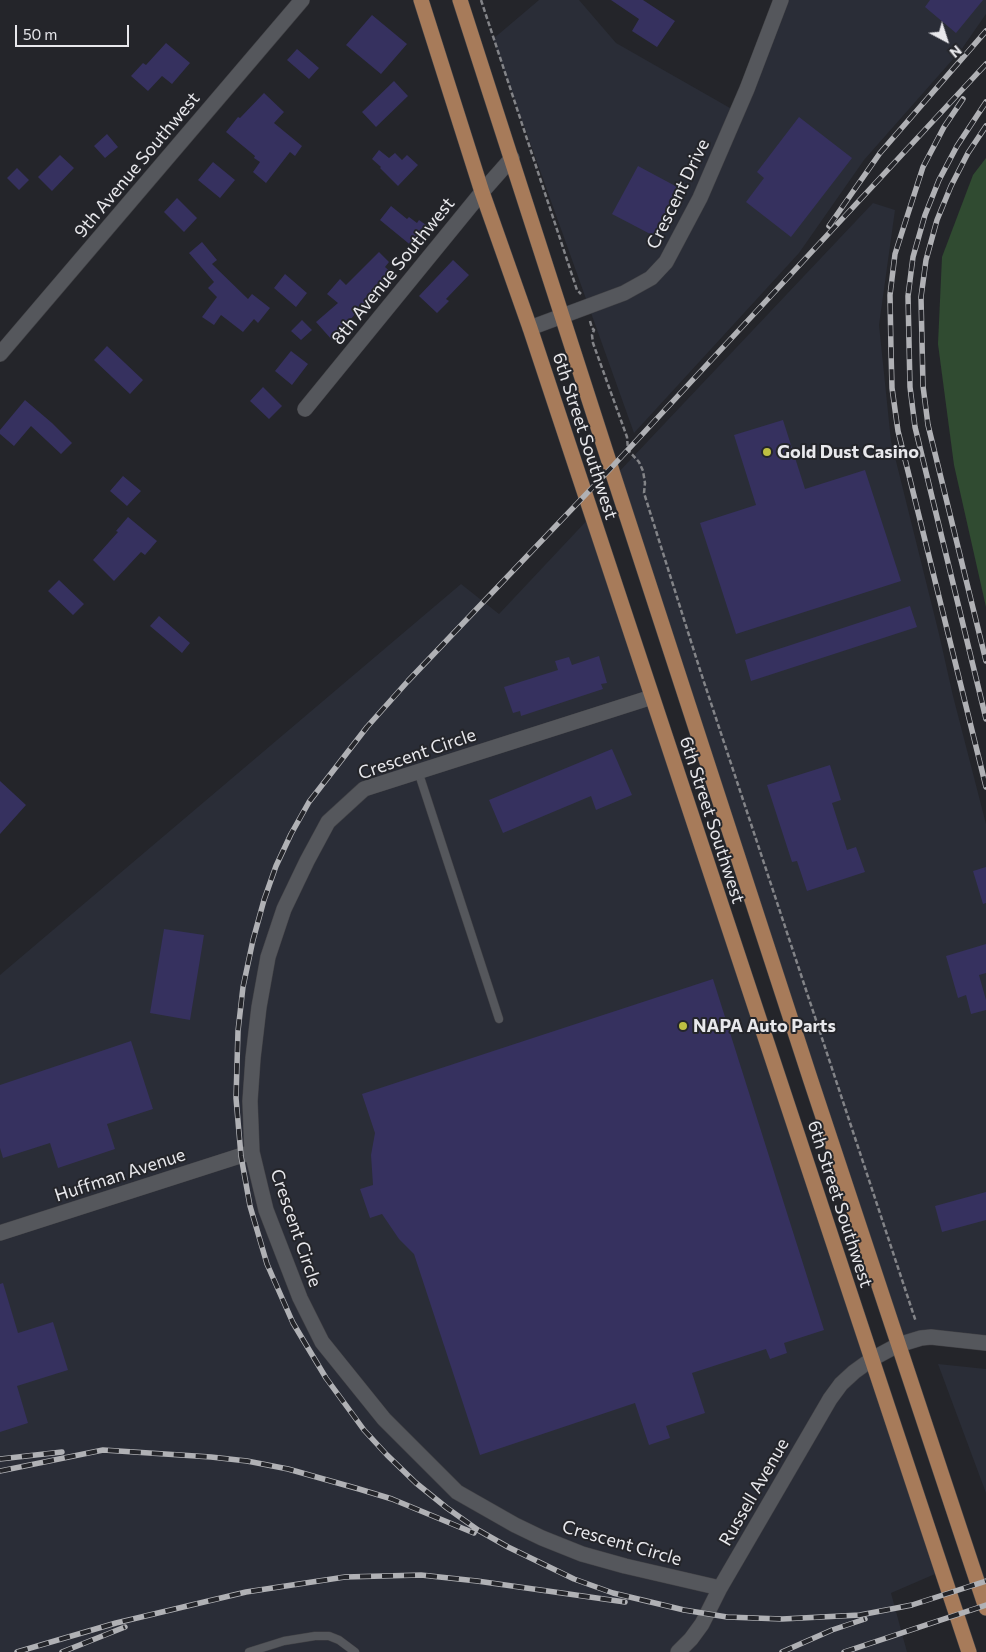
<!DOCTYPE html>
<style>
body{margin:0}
#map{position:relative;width:986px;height:1652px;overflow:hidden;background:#24252a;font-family:Commissioner,sans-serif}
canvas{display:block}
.north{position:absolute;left:921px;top:15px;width:50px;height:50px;-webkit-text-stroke:4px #24252a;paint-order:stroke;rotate:140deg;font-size:14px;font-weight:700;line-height:20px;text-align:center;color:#e8e8ec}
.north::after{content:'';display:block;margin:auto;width:18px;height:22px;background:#e8e8ec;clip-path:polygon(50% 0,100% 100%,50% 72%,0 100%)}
.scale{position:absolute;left:15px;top:25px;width:114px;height:22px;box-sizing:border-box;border:2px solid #e8e8ec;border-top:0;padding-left:6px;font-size:15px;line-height:18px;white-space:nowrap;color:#e8e8ec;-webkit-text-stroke:4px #24252a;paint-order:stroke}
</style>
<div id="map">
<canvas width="986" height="1652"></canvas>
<div class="north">N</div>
<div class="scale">50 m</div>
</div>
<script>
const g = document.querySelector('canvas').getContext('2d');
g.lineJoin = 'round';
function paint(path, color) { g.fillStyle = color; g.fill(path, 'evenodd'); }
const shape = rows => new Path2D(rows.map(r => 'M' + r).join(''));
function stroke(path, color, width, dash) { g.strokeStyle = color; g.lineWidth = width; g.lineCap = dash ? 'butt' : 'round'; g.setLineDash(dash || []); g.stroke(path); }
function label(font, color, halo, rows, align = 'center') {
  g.font = font + ' Commissioner,sans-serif'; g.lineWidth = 4; g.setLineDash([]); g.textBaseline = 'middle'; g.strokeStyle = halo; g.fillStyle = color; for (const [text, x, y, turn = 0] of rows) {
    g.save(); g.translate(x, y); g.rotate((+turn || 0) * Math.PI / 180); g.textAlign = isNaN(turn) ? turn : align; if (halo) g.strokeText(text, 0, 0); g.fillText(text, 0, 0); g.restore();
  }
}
paint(shape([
 [539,0,579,0,616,43,737,112,781,0,986,0,986,14,961,50,864,160,799,253,634,433,493,39],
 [873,203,895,210,879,325,891,441,939,634,953,696,986,824,986,1343,898,1345,614,477],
 [592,515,942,1571,891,1593,907,1652,0,1652,0,975,461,584,499,614],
 [938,1364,986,1369,986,1493]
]), '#2a2d37');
paint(shape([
 [986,158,986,607,954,465,938,344,942,257,973,175]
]), '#304b31');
paint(shape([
 [611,0,643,0,675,21,657,47,632,31,639,19],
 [930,0,983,0,956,33,925,7],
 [372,15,407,44,381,74,346,45],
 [166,43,190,63,172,84,162,76,148,91,131,76,143,63,146,65],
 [297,49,319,68,309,79,287,60],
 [394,81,408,96,376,127,362,112],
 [264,93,284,112,274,123,302,146,295,156,290,152,266,183,253,172,260,162,254,158,255,156,226,132,238,117,240,118],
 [799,117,852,158,791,237,746,202,764,178,757,172],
 [107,134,118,147,105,158,94,146],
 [379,150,389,158,395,153,402,160,407,155,418,165,398,186,380,168,381,167,372,159],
 [60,155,74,168,52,191,38,177],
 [213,162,235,180,220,198,198,180],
 [638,166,681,189,656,237,612,214],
 [17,168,29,180,19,190,7,178],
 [177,198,197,218,184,232,164,212],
 [391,206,407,219,409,217,417,223,419,220,429,227,413,247,380,220],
 [202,242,217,260,212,264,248,299,252,294,270,308,258,323,254,319,243,332,221,315,214,325,202,317,217,297,208,288,214,282,189,253],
 [379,252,389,262,385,267,393,274,371,295,345,326,346,327,332,340,316,322,338,303,327,294,340,279,346,285],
 [453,260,469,275,446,299,449,301,437,313,419,296],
 [285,274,307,293,296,307,274,288],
 [302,320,312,330,301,340,291,331],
 [107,346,143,380,130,394,94,360],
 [291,351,308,364,292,385,275,371],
 [263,387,282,406,269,419,250,401],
 [25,400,52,423,72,443,61,454,31,426,14,446,0,434,0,430],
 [783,420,805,489,865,470,901,581,736,634,700,523,756,505,734,435],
 [123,476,141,491,127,506,110,491],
 [128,517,157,541,145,555,141,552,114,581,93,560,118,532,116,531],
 [59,580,84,604,73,615,48,591],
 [910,606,917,627,751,681,745,660],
 [159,616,190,643,182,653,150,626],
 [599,656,607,683,601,684,603,689,521,716,520,711,513,713,504,687,558,670,555,661,569,657,572,665],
 [612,749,632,795,596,810,591,796,503,833,489,800],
 [830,765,841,800,832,803,847,850,856,847,865,872,807,891,797,861,792,862,767,785],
 [0,781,26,805,0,834],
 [986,867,986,903,983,904,973,871],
 [164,929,204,935,190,1020,150,1013],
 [986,944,986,973,979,975,986,1000,986,1010,971,1014,966,995,958,998,946,956],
 [713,979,824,1330,784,1343,787,1353,770,1359,766,1349,692,1373,705,1413,666,1426,670,1438,649,1445,635,1403,480,1455,414,1254,399,1239,382,1214,370,1218,360,1189,373,1185,371,1155,375,1133,362,1094],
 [131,1041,153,1109,107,1124,115,1149,58,1168,50,1143,3,1158,0,1148,0,1085],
 [986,1192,986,1220,942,1232,935,1206],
 [3,1283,18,1333,53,1322,68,1370,17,1386,28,1423,0,1432,0,1284]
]), '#36315f');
const lane = shape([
 [418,771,499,1019],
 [249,1652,284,1641,315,1636,329,1636,339,1640,355,1652]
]);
const street = shape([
 [530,328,624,293,651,278,666,262,700,198,747,89,781,0],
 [0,354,302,0],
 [305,409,482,192,512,158],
 [652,697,364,789,328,822,307,861,284,909,268,957,259,1007,253,1058,250,1101,252,1152,266,1210,300,1298,322,1342,384,1419,457,1492,515,1525,542,1538,582,1554,625,1566,720,1588],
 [0,1233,252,1152],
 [678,1652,691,1639,702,1624,720,1588,830,1399,841,1384,854,1372,872,1359,898,1345,921,1338,931,1337,986,1343]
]);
const primary = shape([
 [421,0,482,192,530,328,969,1652],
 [460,0,614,477,811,1081,986,1608]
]);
stroke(lane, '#424246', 9);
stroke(street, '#424246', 16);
stroke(primary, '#424246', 16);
stroke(shape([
 [481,0,577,290,581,294],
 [590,321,592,328,594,330,592,335,593,343,627,437,628,450,639,462,643,471,645,483,644,493,700,670,916,1322]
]), '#838488', 2.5, [5, 2.5]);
stroke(lane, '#55575c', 8);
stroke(street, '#55575c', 15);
stroke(primary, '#a77b5a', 15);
const rail = shape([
 [986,64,611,468,408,681,367,727,309,802,291,834,276,866,264,900,253,940,243,987,238,1031,236,1098,241,1156,250,1206,267,1264,293,1323,326,1378,364,1430,387,1455,416,1483,447,1508,478,1530,508,1547,574,1579,613,1593,684,1610,727,1617,782,1619,860,1615,912,1605,986,1581],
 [963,99,944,127,923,167,895,254,890,295,891,350,892,388,898,431,986,787],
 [986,102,957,146,939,180,925,215,913,257,908,296,910,387,915,427,986,719],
 [986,126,968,153,951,186,937,220,926,260,921,297,923,386,928,425,986,661],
 [829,226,880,153,986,31],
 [0,1459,62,1452],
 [0,1471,103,1450,211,1457,247,1461,288,1469,359,1489,392,1499,474,1533],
 [17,1652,116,1623,246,1592,345,1577,421,1575,477,1581,625,1602],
 [62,1652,125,1627],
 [782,1652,832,1630,865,1619],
 [844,1652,986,1605]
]);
stroke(rail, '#b0b1b5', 5.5);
stroke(rail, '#24252a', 4, [11]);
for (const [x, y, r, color] of [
 [767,452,5,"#bebf42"],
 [683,1026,5,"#bebf42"]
]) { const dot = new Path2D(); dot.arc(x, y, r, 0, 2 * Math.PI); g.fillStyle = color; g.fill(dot); stroke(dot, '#24252a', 2); }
label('18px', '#e8e8ec', '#24252a', [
 ["9th Avenue Southwest",137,165,-50],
 ["Crescent Drive",678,194,-64],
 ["8th Avenue Southwest",393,271,-51],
 ["6th Street Southwest",585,436,72],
 ["Crescent Circle",417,754,-19],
 ["6th Street Southwest",712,820,72],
 ["Huffman Avenue",120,1175,-18],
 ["6th Street Southwest",840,1204,72],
 ["Crescent Circle",296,1228,71],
 ["Russell Avenue",754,1492,-60],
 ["Crescent Circle",622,1543,16]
]);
label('bold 18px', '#e8e8ec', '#24252a', [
 ["Gold Dust Casino",777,452],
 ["NAPA Auto Parts",693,1026]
], 'left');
</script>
